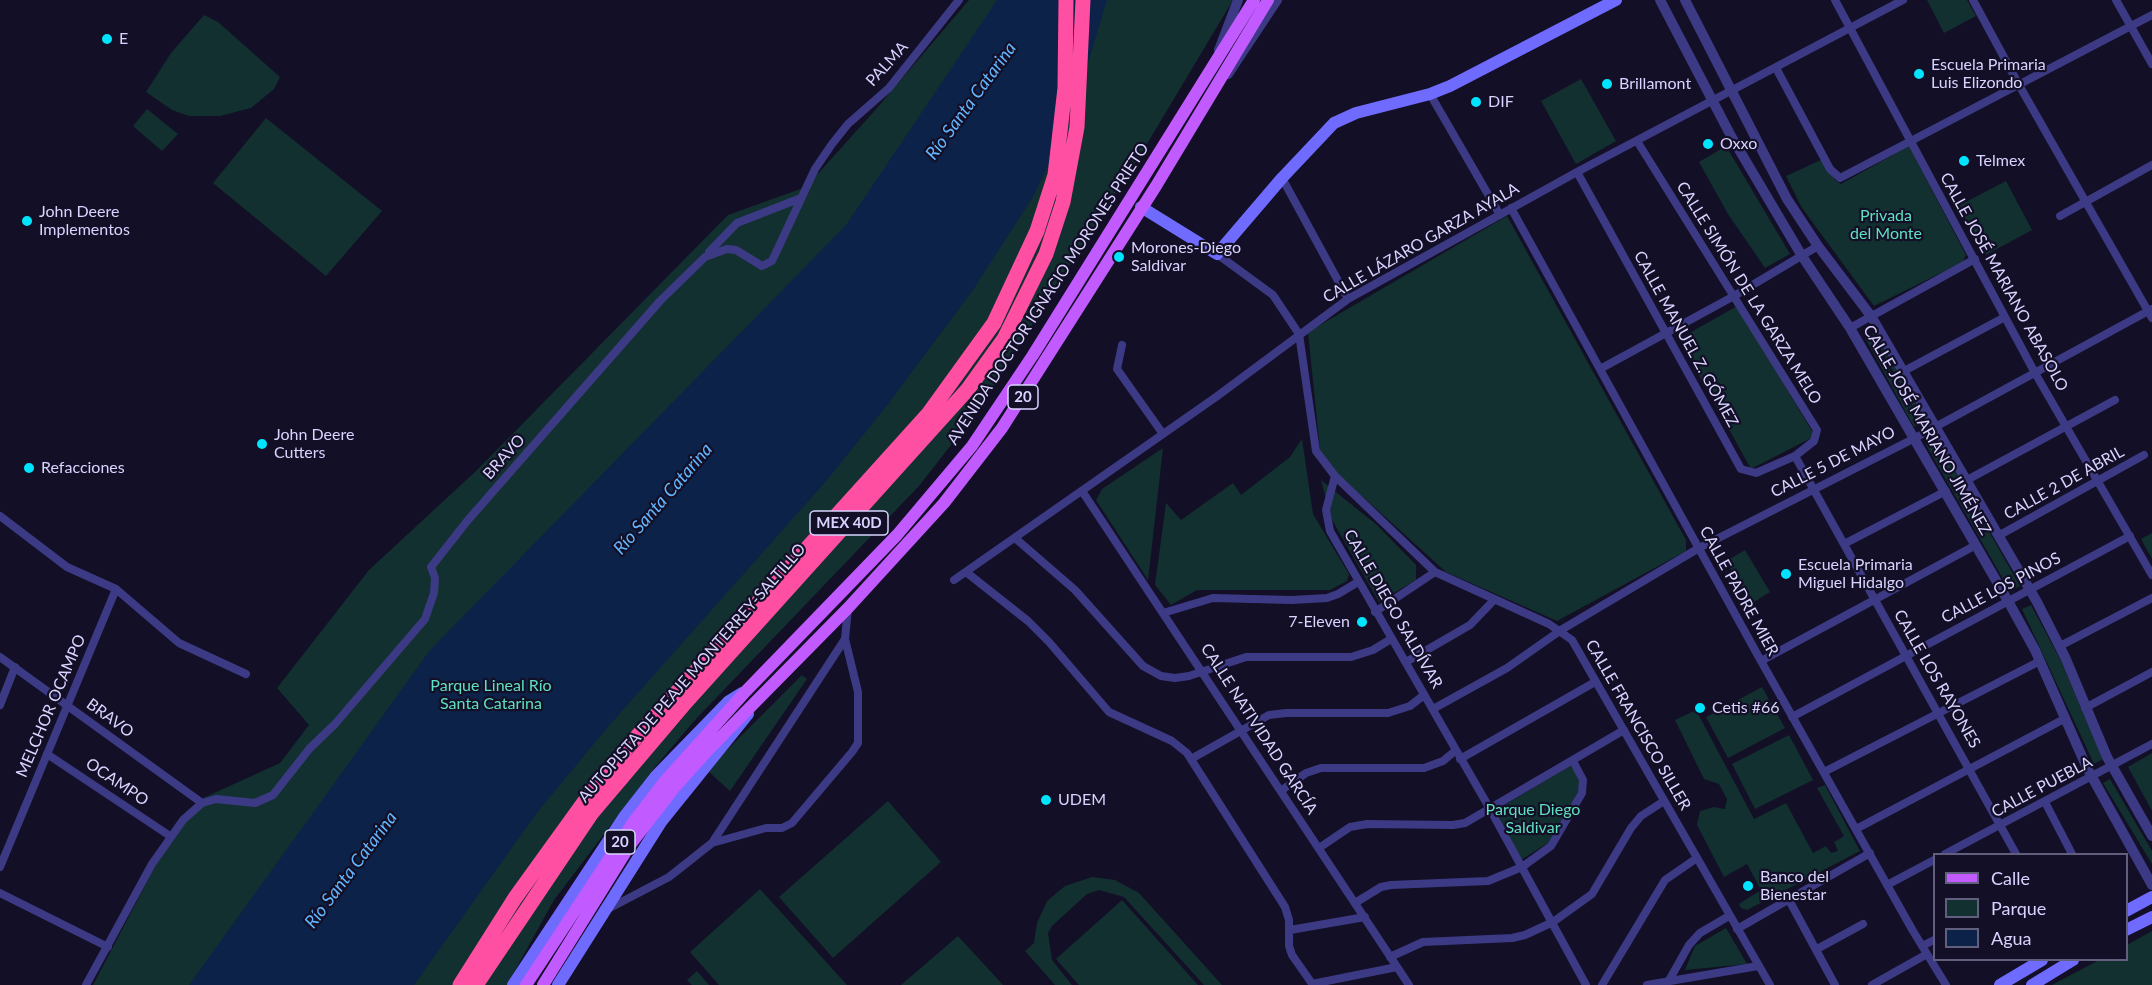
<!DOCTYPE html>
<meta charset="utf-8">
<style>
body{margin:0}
#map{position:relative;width:2152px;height:985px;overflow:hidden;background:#130f26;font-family:Lato,sans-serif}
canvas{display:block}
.legend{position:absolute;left:1933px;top:853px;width:195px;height:108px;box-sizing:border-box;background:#130f26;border:2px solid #625e7d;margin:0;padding:8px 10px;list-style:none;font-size:18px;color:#d9d4ff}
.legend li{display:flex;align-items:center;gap:12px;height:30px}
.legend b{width:30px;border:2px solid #625e7d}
</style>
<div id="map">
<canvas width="2152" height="985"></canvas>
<ul class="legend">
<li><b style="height:8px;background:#c25bff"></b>Calle</li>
<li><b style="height:16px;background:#12302f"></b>Parque</li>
<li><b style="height:16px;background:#0c2248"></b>Agua</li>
</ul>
</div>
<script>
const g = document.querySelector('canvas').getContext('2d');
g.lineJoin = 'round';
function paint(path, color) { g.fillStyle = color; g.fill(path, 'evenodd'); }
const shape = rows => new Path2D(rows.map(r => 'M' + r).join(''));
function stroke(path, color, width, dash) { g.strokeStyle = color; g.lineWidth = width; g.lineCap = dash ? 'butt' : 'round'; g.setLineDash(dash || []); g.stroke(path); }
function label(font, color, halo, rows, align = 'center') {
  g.font = font + ' Lato,sans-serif'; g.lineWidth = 4.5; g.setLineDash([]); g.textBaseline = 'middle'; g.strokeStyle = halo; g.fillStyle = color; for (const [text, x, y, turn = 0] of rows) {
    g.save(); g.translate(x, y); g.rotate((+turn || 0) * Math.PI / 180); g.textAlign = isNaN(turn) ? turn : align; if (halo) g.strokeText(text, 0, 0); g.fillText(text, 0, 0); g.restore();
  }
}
paint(shape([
 [969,0,1233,0,1147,144,979,409,919,486,695,720,655,767,554,900,507,985,93,985,158,861,201,799,280,763,309,725,277,688,369,570,477,470,728,215,806,187,877,108],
 [1927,0,1967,0,1976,16,1944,33],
 [204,15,218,22,280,77,274,89,251,108,220,116,189,116,172,110,146,92,171,53],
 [1581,79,1616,141,1576,164,1541,101],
 [147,109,178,134,162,151,133,126],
 [266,118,382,211,326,276,213,183],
 [1726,146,1790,254,1765,268,1728,214,1699,162],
 [1909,146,1966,255,1963,262,1874,306,1802,208,1786,176,1823,159,1835,180,1841,184],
 [2006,181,2032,230,1986,255,1958,206],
 [1507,216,1686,540,1686,551,1557,621,1446,572,1321,459,1308,332],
 [1737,306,1815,436,1751,469,1679,339],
 [1878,331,1929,419,1922,423,1872,334],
 [1870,335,1921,423,1914,427,1865,338],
 [1936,438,2020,586,2010,591,1926,445],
 [1302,439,1313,514,1349,574,1347,581,1330,590,1197,590,1171,605,1155,585,1166,503,1181,520,1233,483,1241,495,1290,457],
 [1163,448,1148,580,1096,500,1102,489],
 [1321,480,1377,525,1416,565,1416,580,1379,602,1331,518],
 [2152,533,2152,559,2141,539],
 [1745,550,1770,592,1751,604,1726,561],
 [2031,605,2060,659,2103,759,2094,764,2022,609],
 [802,675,807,679,730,791,709,772,723,754],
 [1762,687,1785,728,1728,758,1706,717],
 [1696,710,1754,819,1786,803,1813,853,1826,846,1831,853,1838,851,1834,842,1844,836,1817,788,1825,785,1860,851,1747,910,1741,908,1739,904,1761,890,1747,864,1724,877,1697,825,1700,811,1714,807,1725,809,1727,799,1719,784,1704,779,1675,720],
 [1789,735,1813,780,1755,809,1732,764],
 [2152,753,2152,811,2128,767],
 [1572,765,1581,785,1569,810,1554,839,1521,860,1496,810],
 [2110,779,2152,851,2152,864,2103,783],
 [888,801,941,862,833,958,779,897],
 [1092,877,1115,880,1139,893,1222,985,1204,985,1124,897,1099,890,1087,894,1052,926,1048,933,1052,960,1072,985,1055,985,1025,951,1034,943,1037,923,1047,901,1065,886],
 [760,889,847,985,719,985,690,952],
 [1122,900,1198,985,1079,985,1056,959],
 [1726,928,1747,964,1685,970,1695,946],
 [2152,931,2152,985,2052,985,2099,960,2126,960,2127,945],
 [958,936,1003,985,901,985],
 [697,971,709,985,692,985,687,980]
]), '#12302f');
paint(shape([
 [997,0,1107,0,1072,116,1033,197,973,290,889,403,828,479,607,728,536,814,414,985,189,985,430,650,846,225]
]), '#0c2248');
stroke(shape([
 [1835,0,2035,373,2152,575],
 [1973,0,2019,85,2152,318],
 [2116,0,2152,64],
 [1776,68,1830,169,1840,178,2152,15],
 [1430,94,1500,215],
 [1577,172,1741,469,1756,473,1795,456,1814,441,1817,430,1637,141],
 [1282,178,1348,299],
 [1511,208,1761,661,1913,931,1946,985],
 [2060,216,2152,165],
 [709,252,737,223,801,198],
 [1217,254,1273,295,1299,334,1316,451,1335,476,1435,572,1549,624,1572,640,1770,985],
 [1850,328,1975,259],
 [1122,345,1117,369,1163,434],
 [1600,369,1734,296,1818,246],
 [1904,371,2005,317],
 [1795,456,2016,854],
 [1335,476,1326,510,1330,531,1490,809,1586,985],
 [1967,480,2115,400],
 [1082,491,1409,985],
 [0,516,67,567,116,589,179,643,246,674],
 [1998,536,2144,455],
 [1015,538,1075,590,1143,666,1161,676,1175,678,1189,676,1246,657,1351,657,1373,650,1391,639],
 [1844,544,1946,491],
 [966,572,1028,621,1049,642,1109,712,1172,741,1187,753,1285,907,1289,920,1289,946,1292,955,1313,985],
 [954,580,1216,397,1348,299,1577,172,1903,0],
 [1375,612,1435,572],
 [1163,613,1213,598,1292,600,1327,598,1338,594,1358,582],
 [2060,646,2152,598],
 [0,657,202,803],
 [1761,661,1976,545],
 [1406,662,1470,625,1493,601],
 [0,705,15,667],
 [2085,708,2152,672],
 [1433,709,1507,668,1561,630,1699,548,1915,438,2152,309],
 [1792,717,2130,536],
 [47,754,170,836],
 [1191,759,1269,715,1286,713,1388,713,1410,706,1424,695],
 [1460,759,1595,682],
 [1824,772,2040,661],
 [1282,790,1306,773,1321,768,1424,768,1443,761,1455,751],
 [2045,802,2072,854],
 [1856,829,2066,718],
 [712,843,845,639],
 [1319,848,1350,827,1367,824,1453,825,1465,823,1624,730],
 [1945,854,2152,744],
 [0,867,116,589],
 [1887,885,1934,860],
 [0,893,108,947],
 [1789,900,1835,985],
 [1355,903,1381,887,1391,885,1488,881,1522,867,1551,846,1582,793,1583,780,1573,761],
 [606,910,669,877,712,843,766,828,782,828,792,823,852,752,858,743,858,692,845,639,848,608],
 [1737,929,1870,853],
 [1290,930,1365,917],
 [1922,946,1934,940],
 [1817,949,1863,924],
 [1390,957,1423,942,1512,938,1525,935,1553,922,1592,894,1631,828,1641,816,1664,801],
 [1312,984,1397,967],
 [1667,984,1689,945,1700,933,1729,916],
 [86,985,152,864,183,820,202,803,216,799,255,803,273,795,310,748,335,724,425,619,434,593,435,578,431,567,468,520,660,301,705,257,727,249,736,250,762,266,772,261,815,169,832,144,848,124,889,88,959,0],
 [1602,985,1665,880,1697,858],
 [1647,985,1758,966],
 [1872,985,1927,954]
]), '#3d3a85', 8);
stroke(shape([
 [1660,0,1731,136,1802,256,1850,328,2008,601,2035,650,2087,768,2152,885],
 [1685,0,1787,199,1818,246,1871,316,2037,602,2065,657,2107,757,2152,836],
 [1219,50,1238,0],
 [1228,74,1277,0]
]), '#3d3a85', 10);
stroke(shape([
 [1141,207,1217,254,1282,178,1334,123,1356,113,1430,94,1450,86,1616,0],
 [2126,911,2152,897],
 [2126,930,2152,917],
 [513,985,624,817,656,776,729,701,742,693],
 [558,985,661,822,748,714],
 [2000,985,2042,960],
 [2032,985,2073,960]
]), '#6f6bff', 12);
stroke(shape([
 [526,985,632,824,665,781,746,691,897,535,972,446,1033,355,1254,0],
 [543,985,630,845,674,788,709,749,848,608,944,503,1002,428,1156,186,1268,0]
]), '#c25bff', 12);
stroke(shape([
 [460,985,515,898,585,801,631,743,929,413,994,323,1037,231,1055,175,1065,88,1066,0],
 [476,985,591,814,686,702,968,389,1004,339,1046,254,1063,202,1077,127,1083,0]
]), '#ff4fa3', 15);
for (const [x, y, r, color] of [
 [107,39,6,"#00e5ff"],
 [1919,74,6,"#00e5ff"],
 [1607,84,6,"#00e5ff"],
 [1476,102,6,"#00e5ff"],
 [1708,144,6,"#00e5ff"],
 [1964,161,6,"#00e5ff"],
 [27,221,6,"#00e5ff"],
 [1119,257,6,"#00e5ff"],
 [262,444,6,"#00e5ff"],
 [29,468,6,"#00e5ff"],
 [1786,574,6,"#00e5ff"],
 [1362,622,6,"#00e5ff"],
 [1700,708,6,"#00e5ff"],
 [1046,800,6,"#00e5ff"],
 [1748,886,6,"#00e5ff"]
]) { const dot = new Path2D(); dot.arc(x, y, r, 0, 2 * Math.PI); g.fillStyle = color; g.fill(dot); stroke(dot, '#130f26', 2); }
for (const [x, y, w] of [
 [1023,397,30],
 [849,523,78],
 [620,842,30]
]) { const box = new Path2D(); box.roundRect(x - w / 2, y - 12, w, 24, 4.5); g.fillStyle = '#130f26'; g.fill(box); stroke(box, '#d9d4ff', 1.5); }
label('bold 15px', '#d9d4ff', null, [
 ["20",1023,397],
 ["MEX 40D",849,523],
 ["20",620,842]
]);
label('16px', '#d9d4ff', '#130f26', [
 ["E",119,39],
 ["Escuela Primaria",1931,65],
 ["Luis Elizondo",1931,83],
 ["Brillamont",1619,84],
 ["DIF",1488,102],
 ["Oxxo",1720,144],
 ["Telmex",1976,161],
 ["John Deere",39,212],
 ["Implementos",39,230],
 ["Morones-Diego",1131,248],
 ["Saldivar",1131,266],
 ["John Deere",274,435],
 ["Cutters",274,453],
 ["Refacciones",41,468],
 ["Escuela Primaria",1798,565],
 ["Miguel Hidalgo",1798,583],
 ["7-Eleven",1350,622,"right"],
 ["Cetis #66",1712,708],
 ["UDEM",1058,800],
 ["Banco del",1760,877],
 ["Bienestar",1760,895]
], 'left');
label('16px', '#d9d4ff', '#130f26', [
 ["PALMA",887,64,-48],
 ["CALLE LÁZARO GARZA AYALA",1421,243,-30],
 ["CALLE JOSÉ MARIANO ABASOLO",2004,282,61],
 ["CALLE SIMÓN DE LA GARZA MELO",1749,293,58],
 ["AVENIDA DOCTOR IGNACIO MORONES PRIETO",1048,294,-57],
 ["CALLE MANUEL Z. GÓMEZ",1686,339,61],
 ["CALLE JOSÉ MARIANO JIMÉNEZ",1927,430,60],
 ["BRAVO",504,457,-48],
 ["CALLE 5 DE MAYO",1833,462,-27],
 ["CALLE 2 DE ABRIL",2064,483,-29],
 ["CALLE LOS PINOS",2001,588,-28],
 ["CALLE PADRE MIER",1739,591,61],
 ["CALLE DIEGO SALDÍVAR",1393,609,60],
 ["AUTOPISTA DE PEAJE MONTERREY-SALTILLO",692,673,-49],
 ["CALLE LOS RAYONES",1937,679,60],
 ["MELCHOR OCAMPO",51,706,-67],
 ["BRAVO",110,718,36],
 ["CALLE FRANCISCO SILLER",1638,725,60],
 ["CALLE NATIVIDAD GARCÍA",1259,729,57],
 ["OCAMPO",117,782,34],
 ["CALLE PUEBLA",2042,787,-28]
]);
label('16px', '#5fe0c0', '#130f26', [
 ["Privada",1886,216],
 ["del Monte",1886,234],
 ["Parque Lineal Río",491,686],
 ["Santa Catarina",491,704],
 ["Parque Diego",1533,810],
 ["Saldivar",1533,828]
]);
label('italic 18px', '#62b6ff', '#130f26', [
 ["Río Santa Catarina",971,101,-54],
 ["Río Santa Catarina",663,499,-49],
 ["Río Santa Catarina",351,870,-53]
]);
</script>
